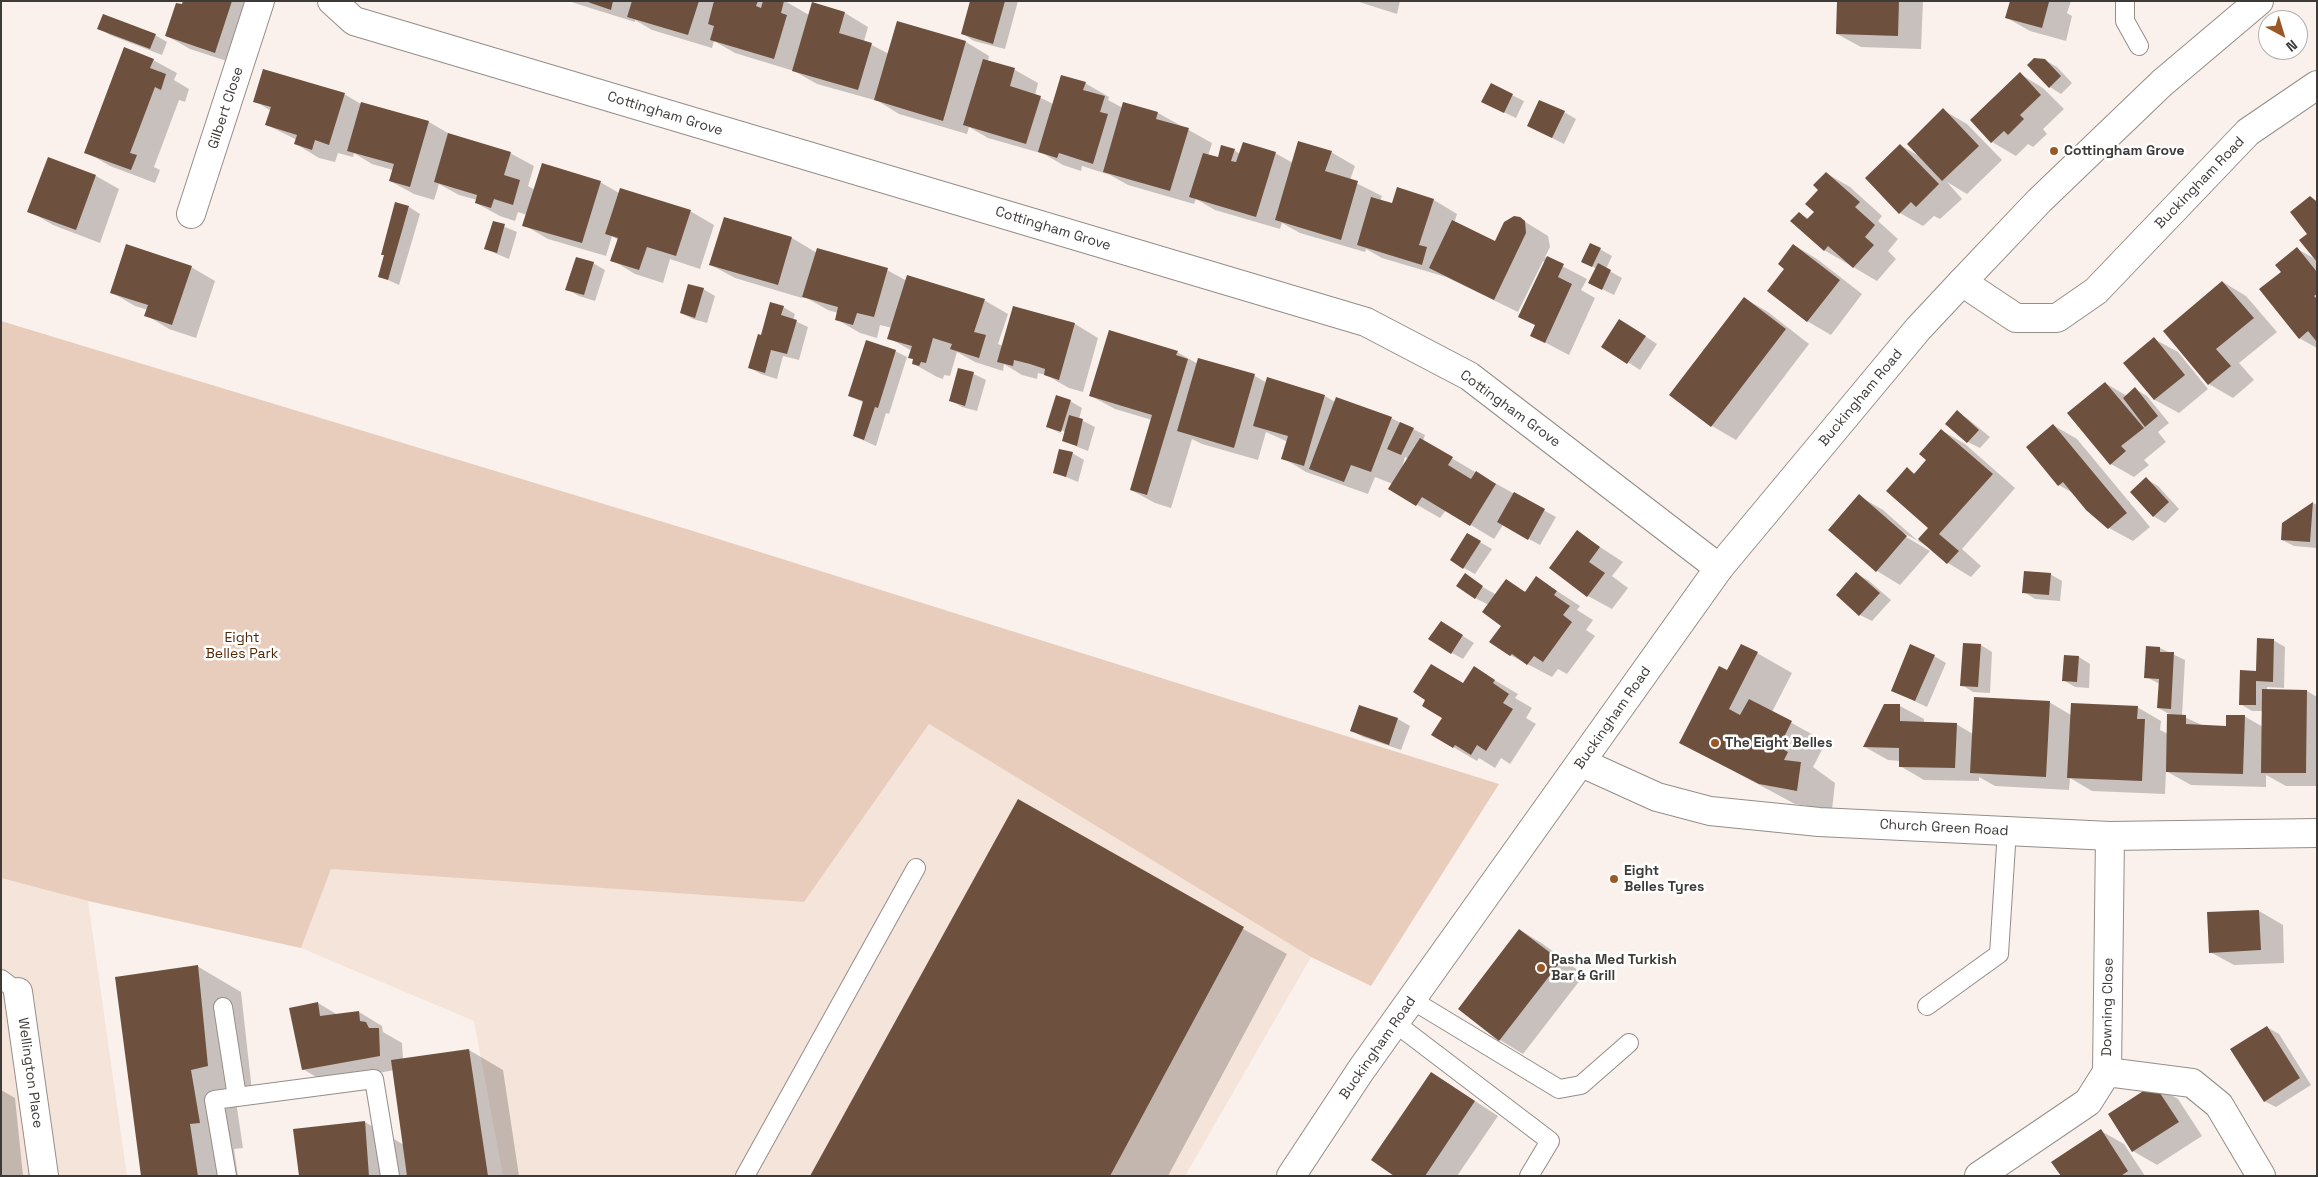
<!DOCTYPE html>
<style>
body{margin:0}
#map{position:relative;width:2318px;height:1177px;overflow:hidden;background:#faf1ec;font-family:"Space Grotesk",sans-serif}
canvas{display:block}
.frame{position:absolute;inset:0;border:2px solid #3d3a38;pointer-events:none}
.north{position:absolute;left:2258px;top:10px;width:50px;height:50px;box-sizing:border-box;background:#fff;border:1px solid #b1b0af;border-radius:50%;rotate:141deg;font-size:14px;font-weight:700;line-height:20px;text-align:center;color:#3d3a38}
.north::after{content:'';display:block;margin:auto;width:18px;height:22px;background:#9b5827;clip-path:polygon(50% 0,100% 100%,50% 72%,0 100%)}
</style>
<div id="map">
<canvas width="2318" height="1177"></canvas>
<div class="frame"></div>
<div class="north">N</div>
</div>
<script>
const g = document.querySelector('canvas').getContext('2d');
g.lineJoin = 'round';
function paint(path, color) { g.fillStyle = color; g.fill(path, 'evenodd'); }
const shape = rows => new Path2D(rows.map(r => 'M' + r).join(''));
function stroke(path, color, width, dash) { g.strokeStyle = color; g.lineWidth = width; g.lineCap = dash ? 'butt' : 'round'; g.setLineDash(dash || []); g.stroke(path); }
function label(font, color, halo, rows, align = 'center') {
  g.font = font + ' "Space Grotesk",sans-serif'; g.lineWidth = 5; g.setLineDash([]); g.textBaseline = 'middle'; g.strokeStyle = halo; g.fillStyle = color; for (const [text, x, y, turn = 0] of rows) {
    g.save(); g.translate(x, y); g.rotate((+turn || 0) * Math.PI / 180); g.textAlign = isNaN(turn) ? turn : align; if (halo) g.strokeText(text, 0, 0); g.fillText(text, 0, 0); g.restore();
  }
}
paint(shape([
 [929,724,1311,957,1185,1176,503,1176,474,1021,301,948,331,868,804,902],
 [1,878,88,901,127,1176,1,1176]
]), '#f4e4da');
paint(shape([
 [1,321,693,531,1499,784,1371,986,1311,957,929,724,804,902,331,869,301,948,88,901,1,878]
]), '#e9cdbc');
paint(shape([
 [184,1,242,1,257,10,239,65,190,49,167,36],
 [568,1,785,1,809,15,845,13,868,27,864,41,889,54,898,22,966,42,989,56,988,62,1015,70,1038,83,1035,95,1053,104,1085,83,1109,97,1108,100,1123,108,1158,113,1212,143,1208,156,1219,159,1234,150,1240,154,1275,153,1293,163,1331,152,1355,166,1350,180,1382,196,1380,201,1393,205,1434,200,1457,214,1454,223,1495,243,1519,218,1548,236,1550,247,1545,257,1587,279,1581,290,1595,298,1569,355,1531,335,1536,325,1545,262,1543,261,1518,312,1446,277,1382,258,1366,249,1365,252,1300,233,1282,223,1280,229,1215,210,1196,199,1194,204,1128,185,1110,175,1082,166,1081,171,1063,165,1044,154,988,138,969,127,967,134,899,114,878,101,817,84,794,71,735,53,714,41,712,48,652,30,635,20,635,22],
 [972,1,1018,1,1005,49,974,41,963,34],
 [1356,1,1400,1,1397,14],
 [1838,1,1923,1,1921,49,1861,47,1837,34],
 [2011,1,2071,1,2067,13,2072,16,2066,41,2030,31,2007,18],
 [99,28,155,35,167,42,162,55,110,35],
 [153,60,177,73,174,80,189,89,185,102,179,100,154,167,160,170,155,183,110,166,86,152],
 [2045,60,2057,67,2072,83,2061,94,2050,87],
 [2020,74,2043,88,2064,109,2043,129,2047,134,2033,147,2028,144,2016,156,1992,142],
 [1491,85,1524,101,1516,118,1495,108],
 [344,94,361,104,429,122,453,136,510,153,534,166,528,186,535,190,600,182,619,193,690,211,714,225,700,269,670,259,663,283,635,274,612,260,618,240,612,236,606,256,548,239,524,225,527,215,518,212,515,221,500,216,476,203,477,200,459,195,439,184,434,200,414,194,390,181,393,170,372,164,354,153,353,157,338,153,335,162,319,158,296,144,297,140,267,125,271,111,255,101],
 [1943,110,1967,124,2002,160,1967,194,1947,182,1962,199,1940,219,1934,216,1923,226,1900,213,1900,145,1919,156],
 [1564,112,1576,119,1564,144,1528,126],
 [1826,173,1850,187,1882,216,1878,221,1898,239,1888,251,1896,259,1877,281,1824,250,1799,213,1809,219,1816,212],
 [96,176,119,189,100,243,53,225,29,211],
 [2310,197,2317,201,2317,348,2299,338,2282,272,2297,249,2317,260,2309,234],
 [409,207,420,214,399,285,379,276,385,256,382,254],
 [724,219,792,238,817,253,887,270,907,281,984,300,1008,314,998,344,1003,346,1014,308,1075,324,1098,338,1083,392,1069,388,1046,375,1038,373,1037,379,1022,375,1004,364,1003,371,975,362,957,352,950,376,944,375,943,379,937,377,914,364,912,351,889,338,892,328,880,325,877,338,860,333,836,319,838,313,828,310,803,296,802,298,735,278,711,265],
 [493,222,517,232,509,259,485,249],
 [1591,244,1612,256,1606,269,1622,278,1614,295,1600,288,1597,269,1582,261],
 [1794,245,1817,259,1862,294,1831,335,1807,321,1785,269],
 [593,263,605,270,595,301,579,296,567,289],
 [191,267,215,281,196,338,169,329,146,315,148,310,135,306,111,292],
 [2223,282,2246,296,2277,332,2239,363,2254,380,2233,398,2209,384],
 [703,289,715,296,707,323,693,319,681,313],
 [1744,298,1768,312,1809,344,1736,440,1712,426,1670,395],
 [783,307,795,314,793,320,808,327,799,360,783,356,777,379,761,374,750,368,762,337],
 [1631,327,1657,344,1640,370,1603,346],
 [2154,339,2178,352,2208,389,2179,413,2155,400,2125,363],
 [895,351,907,357,889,414,886,413,876,446,854,436,864,403,850,396],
 [1177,352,1198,364,1199,360,1255,376,1267,383,1268,379,1325,396,1335,402,1391,418,1425,435,1423,441,1475,472,1556,517,1540,545,1503,525,1494,539,1446,510,1440,518,1390,489,1393,484,1375,477,1368,494,1306,472,1283,458,1288,442,1266,432,1258,460,1202,444,1192,439,1171,508,1155,503,1131,490,1152,420,1115,409,1091,396],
 [1405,457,1409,459,1402,468],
 [959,369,974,374,986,380,977,411,962,407,950,400],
 [2105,383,2127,396,2135,389,2147,396,2169,423,2158,432,2166,442,2144,460,2149,465,2134,477,2111,464],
 [1070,401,1082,408,1079,419,1095,427,1088,451,1063,441,1065,432,1056,427,1055,430,1064,435,1059,433,1048,426],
 [1957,412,1968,419,1990,437,1980,448,1968,442],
 [2053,425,2077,439,2150,527,2133,541,2109,528,2076,495,2059,485],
 [1941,430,1965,444,2015,488,1962,549,1981,566,1971,577,1948,563,1932,549,1902,532,1901,534,1930,551,1900,585,1877,571,1830,530,1859,496,1883,510,1918,541,1930,528,1907,469,1916,474,1928,460],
 [1072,453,1084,460,1078,482,1054,472],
 [2146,479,2158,486,2179,509,2165,523,2153,516],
 [2313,503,2317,505,2317,548,2294,546,2282,540,2284,523],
 [1577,532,1623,562,1612,576,1628,588,1612,609,1588,596,1551,568],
 [1468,535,1492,549,1475,574,1464,568],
 [1856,574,1868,580,1891,600,1872,621,1860,615],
 [2050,574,2062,581,2060,601,2035,599,2024,592],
 [1537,578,1580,606,1577,610,1593,620,1586,630,1595,636,1567,674,1558,669,1552,677,1510,655,1503,625,1489,605,1475,598,1477,584,1497,595,1506,581,1526,592],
 [1452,629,1474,643,1463,659,1452,653],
 [2273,640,2285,647,2284,688,2267,687,2267,691,2307,691,2317,697,2317,786,2286,786,2266,775,2266,787,2191,785,2166,771,2165,794,2092,791,2070,778,2069,790,1995,786,1979,777,1979,781,1924,780,1900,766,1900,761,1888,760,1865,747,1900,706,1924,719,1924,723,1956,724,1973,734,2049,702,2071,715,2137,707,2161,721,2160,730,2168,734,2173,716,2158,708,2160,684,2146,677,2160,648,2185,660,2182,716,2204,726,2227,727,2244,716,2263,727,2263,711,2252,711,2240,704],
 [1981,645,1992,652,1990,693,1973,692,1962,685],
 [1757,653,1792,673,1772,712,1826,742,1813,767,1835,783,1832,810,1795,804,1681,743,1728,672],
 [1934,656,1946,663,1927,707,1893,691],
 [2079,657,2090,664,2089,688,2075,687,2063,680],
 [1474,668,1518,694,1515,698,1532,708,1526,718,1536,724,1510,764,1501,758,1495,768,1479,758,1477,761,1453,747,1464,684],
 [1360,706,1398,719,1410,726,1401,750,1363,737,1351,730],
 [1019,801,1287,954,1168,1176,812,1176],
 [2259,911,2283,925,2284,963,2234,965,2210,952],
 [1520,930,1543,944,1584,975,1523,1054,1500,1040],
 [197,966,241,992,252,1091,235,1095,243,1148,234,1149,238,1176,142,1176],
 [318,1003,338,1015,359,1012,382,1026,383,1032,402,1043,403,1059,469,1050,503,1070,519,1176,301,1176,365,1122,404,1145,394,1070,326,1083,303,1069],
 [2267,1027,2279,1034,2311,1085,2276,1107,2264,1101],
 [1432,1073,1498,1116,1457,1176,1396,1176],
 [2154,1085,2178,1099,2202,1136,2157,1165,2133,1151],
 [1,1090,15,1098,23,1176,1,1176],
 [2101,1131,2124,1144,2145,1176,2062,1176]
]), '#0003');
paint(shape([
 [183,1,232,1,215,53,165,36,176,3,182,4],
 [585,1,613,1,611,10],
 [632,1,699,1,688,35,627,17],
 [714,1,758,1,756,6,761,8,763,1,784,1,781,13,787,15,774,59,710,40,714,26,708,24],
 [970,1,1005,1,993,44,961,34],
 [1837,1,1899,1,1898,36,1836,34],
 [2010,1,2049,2,2042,28,2005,18],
 [812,2,845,12,839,33,872,43,858,90,792,71],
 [103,14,156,34,150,49,97,29],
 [897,21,966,41,943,121,874,100],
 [124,47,154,59,150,68,166,74,161,90,155,87,130,153,137,155,131,170,84,153],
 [2034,58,2045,59,2061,76,2049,88,2027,65],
 [983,59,1015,68,1010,86,1041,96,1026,144,963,125],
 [263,69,345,93,329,145,315,140,312,150,294,144,297,135,265,125,271,107,253,102],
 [2020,72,2041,95,2020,115,2024,119,2008,135,2004,131,1991,143,1970,120],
 [1061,75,1086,82,1083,90,1105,96,1100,112,1108,114,1093,164,1059,153,1057,158,1038,152],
 [1491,83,1513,94,1504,113,1481,102],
 [1539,100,1565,111,1552,138,1527,126],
 [361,102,429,121,410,187,389,181,394,164,347,151],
 [1123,102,1158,112,1156,119,1189,128,1170,191,1103,172],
 [1943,108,1979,146,1942,181,1907,144],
 [448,133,511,152,504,175,520,180,513,205,494,199,491,208,475,203,477,195,434,182],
 [1298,141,1332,151,1325,171,1358,181,1341,240,1275,220],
 [1243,142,1276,152,1256,217,1189,197,1203,153,1218,157,1221,145,1235,149,1231,161,1236,162],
 [1900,144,1939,184,1916,207,1911,202,1899,214,1865,178],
 [48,157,96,175,76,230,27,212],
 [542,163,601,181,582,243,522,226],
 [1826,172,1860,202,1855,207,1875,225,1865,237,1874,245,1853,268,1828,246,1824,251,1790,221,1799,212,1807,219,1814,212,1805,204,1818,190,1813,185],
 [1397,187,1434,199,1419,245,1427,247,1422,265,1357,245,1371,197,1392,203],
 [620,188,691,210,676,256,647,247,639,270,610,261,618,238,605,234],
 [2310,196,2317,202,2317,262,2299,240,2307,234,2290,212],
 [395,202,409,206,388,280,378,277,384,255,381,255],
 [1514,216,1520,217,1525,221,1526,233,1494,300,1429,268,1452,220,1495,241,1504,222],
 [724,217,792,237,778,285,709,265],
 [493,221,505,224,497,253,484,249],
 [1590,243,1601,248,1592,267,1581,262],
 [126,244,192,266,172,325,144,316,148,305,110,293],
 [1793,244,1840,280,1807,322,1767,291,1784,269,1778,264],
 [2297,247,2317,272,2317,294,2314,296,2317,299,2317,342,2308,331,2299,339,2259,289,2281,272,2275,265],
 [817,248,888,268,874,317,857,313,853,325,835,320,838,307,802,297],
 [1547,256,1564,264,1558,277,1572,284,1545,343,1530,336,1535,325,1518,317],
 [576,257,594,262,584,295,565,290],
 [1598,263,1611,270,1602,290,1588,283],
 [907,275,985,299,974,332,986,335,979,358,950,349,952,344,933,338,926,363,921,362,919,366,912,364,913,359,908,358,912,346,887,339],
 [2222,281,2254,318,2216,349,2231,366,2208,385,2163,331],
 [688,284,704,288,695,318,680,313],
 [1744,297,1786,329,1711,427,1669,395],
 [770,302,784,306,781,315,797,320,787,354,771,350,765,373,748,368,758,334,761,335],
 [1013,306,1075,323,1059,380,1044,375,1045,369,1030,364,1014,360,1013,366,997,362],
 [1619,319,1646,336,1627,364,1601,347],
 [1109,330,1178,351,1176,355,1188,359,1147,495,1130,490,1152,415,1089,396],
 [2154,337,2185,375,2154,400,2123,363],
 [866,340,896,350,878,408,875,407,864,440,853,436,863,401,848,396],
 [1198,358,1255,374,1234,448,1177,431],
 [958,368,974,372,965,406,949,401],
 [1267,377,1325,395,1304,466,1281,459,1288,436,1253,426],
 [2105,382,2144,428,2121,446,2126,451,2110,465,2067,413],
 [2135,387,2158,416,2145,427,2123,398],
 [1056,395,1071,400,1061,432,1046,427],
 [1336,397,1392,417,1371,472,1351,465,1344,482,1309,469],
 [1957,410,1979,430,1967,443,1945,424],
 [1069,415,1083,419,1077,446,1062,441],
 [1400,422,1414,428,1401,455,1387,449],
 [2053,424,2127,513,2108,529,2086,510,2063,482,2058,486,2026,447],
 [1941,429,1993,474,1939,534,1959,551,1947,564,1918,539,1928,528,1886,491,1907,467,1914,474,1926,460,1919,454],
 [1420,438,1453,457,1448,465,1471,479,1476,471,1496,484,1470,526,1422,497,1416,506,1388,489],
 [1059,449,1073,452,1066,477,1053,473],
 [2146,477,2169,502,2153,517,2130,492],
 [1514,492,1545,509,1528,540,1497,522],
 [1859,494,1907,536,1876,572,1828,530],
 [2313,502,2310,542,2281,540,2282,523],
 [1577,530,1600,547,1589,562,1605,573,1587,597,1549,568],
 [1467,533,1481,541,1463,569,1450,560],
 [2024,571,2051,573,2049,595,2022,593],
 [1856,572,1880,593,1859,616,1836,595],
 [1465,573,1483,586,1475,599,1456,586],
 [1536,576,1557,591,1554,595,1570,606,1563,615,1572,622,1543,662,1534,656,1527,665,1512,654,1510,656,1489,642,1501,626,1482,612,1506,579,1525,592],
 [1441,621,1463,635,1451,654,1428,639],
 [2257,638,2274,639,2273,682,2256,681,2256,705,2239,705,2240,670,2256,671],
 [1963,643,1981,644,1978,687,1960,686],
 [1741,644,1758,652,1729,709,1740,715,1749,699,1792,721,1779,747,1788,752,1784,760,1801,762,1797,791,1759,784,1679,743,1719,666,1727,670],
 [1910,644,1935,655,1915,701,1891,691],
 [2146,646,2160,647,2160,652,2174,652,2171,709,2157,708,2159,679,2144,678],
 [2064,655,2079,656,2077,682,2062,681],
 [1431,664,1463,683,1474,666,1495,680,1493,683,1509,694,1503,703,1513,709,1486,751,1477,745,1471,755,1455,745,1453,748,1431,735,1442,718,1422,706,1425,700,1413,692],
 [2262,689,2307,690,2306,773,2261,773],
 [1974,697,2050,701,2046,777,1970,773],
 [2071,703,2138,706,2137,719,2145,719,2142,781,2067,778],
 [1884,704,1900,704,1900,721,1957,723,1955,768,1899,767,1899,748,1863,747],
 [1359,705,1398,718,1389,745,1350,731],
 [2167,714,2186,715,2186,724,2226,726,2226,715,2245,715,2243,774,2166,772],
 [1018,799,1244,927,1110,1176,810,1176],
 [2259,910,2261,950,2209,953,2207,912],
 [1519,929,1561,961,1499,1041,1458,1009],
 [198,965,208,1066,191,1070,200,1123,190,1124,198,1176,141,1176,115,977],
 [318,1002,320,1016,359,1011,360,1021,366,1022,369,1028,379,1028,380,1056,302,1070,289,1008],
 [2267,1026,2300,1078,2264,1102,2230,1049],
 [469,1049,488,1176,407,1176,391,1060],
 [1431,1072,1475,1101,1425,1176,1394,1176,1371,1160],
 [2154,1084,2179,1122,2132,1152,2108,1114],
 [365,1121,369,1176,299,1176,293,1129],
 [2101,1129,2128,1171,2121,1176,2061,1176,2051,1162]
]), '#6d513e');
const lane = shape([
 [2125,1,2125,21,2139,46],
 [1,979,18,992],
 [1412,1000,1559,1089,1581,1085,1629,1043],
 [1927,1006,1999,954,2007,830],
 [223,1007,237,1097],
 [1395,1023,1550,1141,1529,1176],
 [227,1176,214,1100,374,1079,390,1176],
 [745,1176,916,868]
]);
const street = shape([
 [332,1,354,21,1366,322,1469,376,1719,568],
 [191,214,260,1],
 [1962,282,2016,318,2057,318,2096,291,2248,132,2317,85],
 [18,992,44,1176],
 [2107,1072,2192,1083,2219,1105,2261,1176],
 [1979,1176,2088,1102,2107,1072,2110,836]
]);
const secondary = shape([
 [1582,763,1657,797,1710,811,1819,822,2110,836,2317,833],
 [1291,1176,1361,1070,1719,568,1918,329,1962,282,2039,201,2162,83,2259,1]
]);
stroke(lane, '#958d88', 20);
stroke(street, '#958d88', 30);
stroke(secondary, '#958d88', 30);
stroke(lane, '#fff', 18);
stroke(street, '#fff', 28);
stroke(secondary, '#fff', 28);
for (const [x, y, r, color] of [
 [2054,151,5,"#9b5827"],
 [1715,743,5,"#9b5827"],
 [1614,879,5,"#9b5827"],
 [1541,968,5,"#9b5827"]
]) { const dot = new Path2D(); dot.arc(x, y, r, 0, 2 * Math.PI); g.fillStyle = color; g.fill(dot); stroke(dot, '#fff', 2); }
label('14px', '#3d3a38', '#fff', [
 ["Gilbert Close",226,108,-72],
 ["Cottingham Grove",665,114,17],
 ["Buckingham Road",2200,183,-46],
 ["Cottingham Grove",1053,229,17],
 ["Buckingham Road",1861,398,-50],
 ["Cottingham Grove",1510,409,36],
 ["Buckingham Road",1613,718,-55],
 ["Church Green Road",1944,828,3],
 ["Downing Close",2108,1007,-89],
 ["Buckingham Road",1378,1048,-55],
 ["Wellington Place",30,1073,82]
]);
label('bold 14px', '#3d3a38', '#fff', [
 ["Cottingham Grove",2064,151],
 ["The Eight Belles",1725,743],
 ["Eight",1624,871],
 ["Belles Tyres",1624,887],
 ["Pasha Med Turkish",1551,960],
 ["Bar & Grill",1551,976]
], 'left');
label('14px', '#532804', '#fff', [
 ["Eight",242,638],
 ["Belles Park",242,654]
]);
</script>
